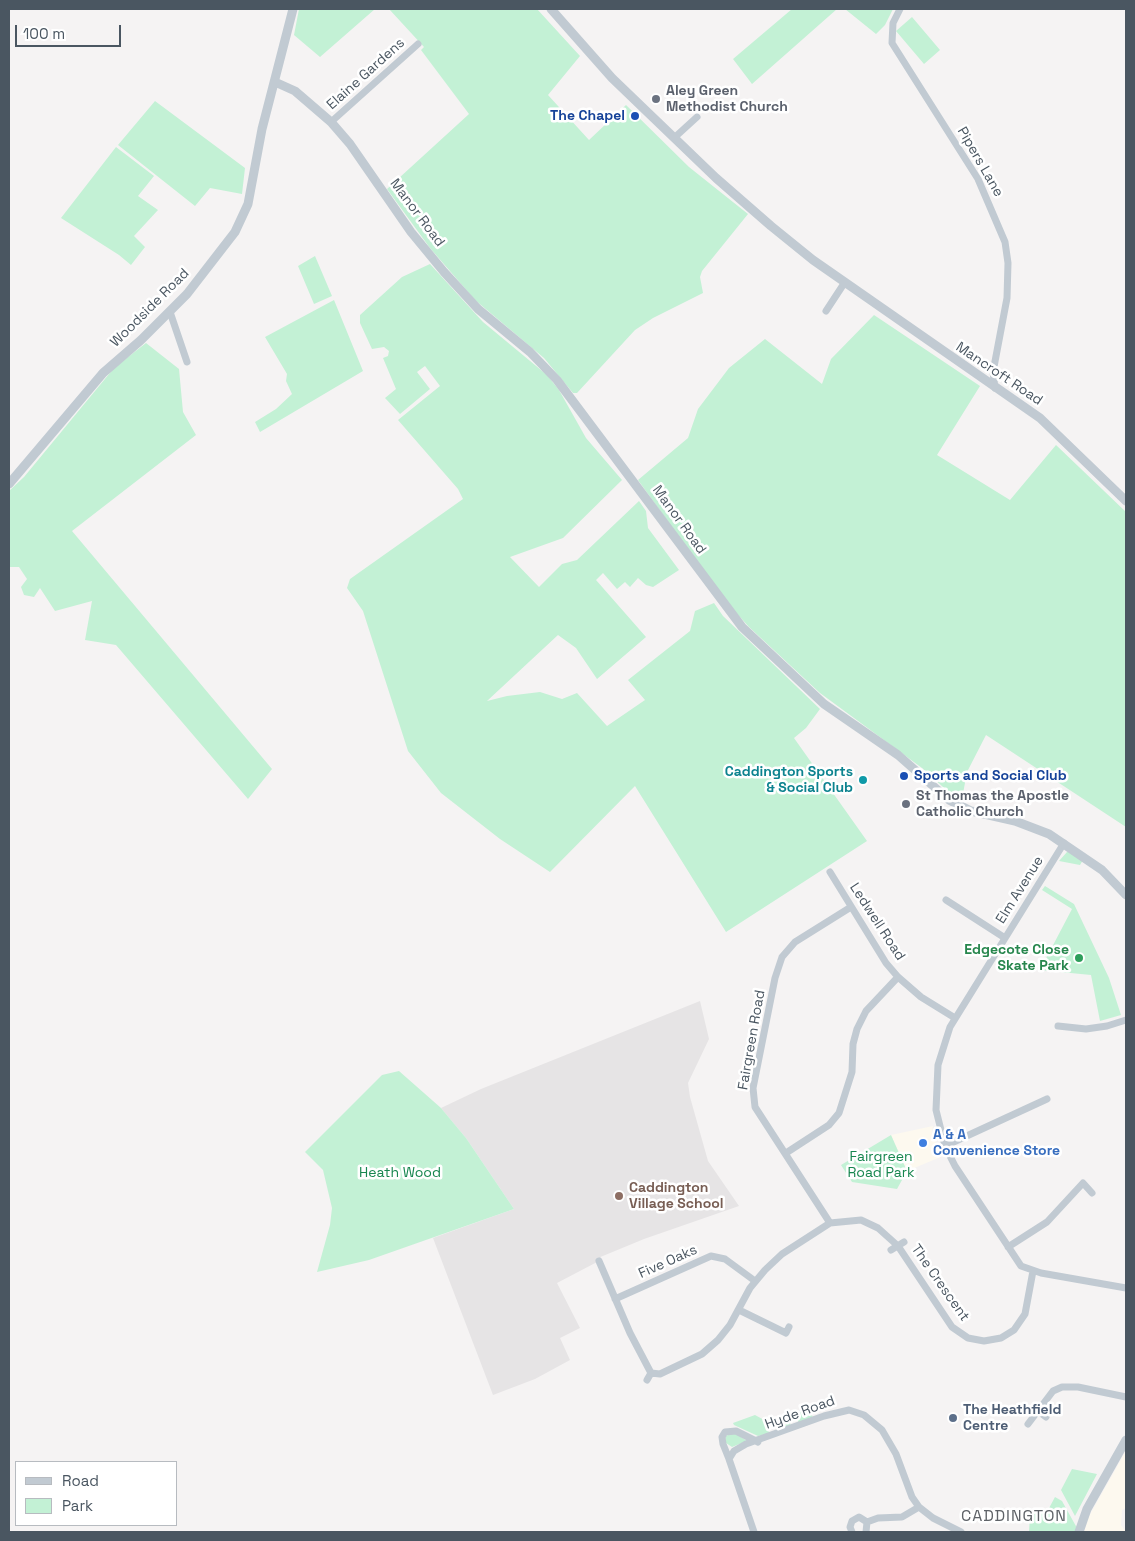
<!DOCTYPE html>
<style>
body{margin:0}
#map{position:relative;width:1135px;height:1541px;overflow:hidden;background:#f5f3f3;font-family:"Space Grotesk",sans-serif}
canvas{display:block}
.frame{position:absolute;inset:0;border:10px solid #4a5661;pointer-events:none}
.legend{position:absolute;left:15px;top:1461px;width:162px;height:65px;box-sizing:border-box;background:#fff;border:1px solid #b7bbc0;margin:0;padding:6px 9px;list-style:none;font-size:15px;color:#4a5661}
.legend li{display:flex;align-items:center;gap:10px;height:25px}
.legend b{width:25px;border:1px solid #b7bbc0}
.scale{position:absolute;left:15px;top:25px;width:106px;height:22px;box-sizing:border-box;border:2px solid #4a5661;border-top:0;padding-left:6px;font-size:15px;line-height:18px;white-space:nowrap;color:#4a5661;-webkit-text-stroke:4px #fff;paint-order:stroke}
</style>
<div id="map">
<canvas width="1135" height="1541"></canvas>
<div class="frame"></div>
<ul class="legend">
<li><b style="height:6px;background:#c1cad2"></b>Road</li>
<li><b style="height:14px;background:#c3f1d5"></b>Park</li>
</ul>
<div class="scale">100 m</div>
</div>
<script>
const g = document.querySelector('canvas').getContext('2d');
g.lineJoin = 'round';
function paint(path, color) { g.fillStyle = color; g.fill(path, 'evenodd'); }
const shape = rows => new Path2D(rows.map(r => 'M' + r).join(''));
function stroke(path, color, width, dash) { g.strokeStyle = color; g.lineWidth = width; g.lineCap = dash ? 'butt' : 'round'; g.setLineDash(dash || []); g.stroke(path); }
function label(font, color, halo, rows, align = 'center') {
  g.font = font + ' "Space Grotesk",sans-serif'; g.lineWidth = 5; g.setLineDash([]); g.textBaseline = 'middle'; g.strokeStyle = halo; g.fillStyle = color; for (const [text, x, y, turn = 0] of rows) {
    g.save(); g.translate(x, y); g.rotate((+turn || 0) * Math.PI / 180); g.textAlign = isNaN(turn) ? turn : align; if (halo) g.strokeText(text, 0, 0); g.fillText(text, 0, 0); g.restore();
  }
}
paint(shape([
 [933,1126,932,1132,939,1152,943,1156,907,1171,891,1135],
 [1126,1451,1126,1508,1122,1510,1121,1525,1126,1532,1084,1532,1088,1518]
]), '#fdf9ef');
paint(shape([
 [700,1001,709,1039,688,1083,690,1097,708,1161,739,1206,644,1239,598,1258,599,1261,557,1283,580,1328,560,1338,570,1360,535,1379,493,1395,433,1238,514,1209,466,1138,441,1108,481,1089]
]), '#e6e4e5');
paint(shape([
 [299,9,375,9,320,57,294,35],
 [389,9,537,9,580,56,548,95,589,140,626,105,689,167,748,214,702,271,700,277,703,293,653,318,635,330,577,393,573,393,544,358,475,300,430,248,387,189,469,114,421,50,424,47],
 [792,9,837,9,752,84,733,59],
 [845,9,893,9,885,25,876,34],
 [912,17,940,50,924,64,896,31],
 [155,101,245,168,242,194,210,188,195,206,118,145],
 [116,147,154,176,138,196,158,210,134,236,145,247,131,265,119,255,61,218],
 [315,256,332,296,314,304,298,266],
 [430,264,483,322,547,375,559,390,586,438,622,480,563,538,510,557,539,587,562,564,577,560,639,501,646,511,648,528,679,570,653,587,646,585,638,578,630,587,625,582,617,589,603,573,596,580,646,637,597,679,576,648,558,635,487,701,507,696,540,692,562,699,577,693,607,726,645,700,628,680,690,631,695,611,714,603,723,616,820,709,806,728,794,738,867,841,726,932,635,786,550,872,500,839,441,793,408,751,363,611,347,588,350,579,463,499,458,489,398,420,440,386,425,366,417,372,430,389,400,414,385,398,396,389,383,358,388,356,389,351,384,347,372,349,360,323,360,315,402,277],
 [334,300,363,371,260,432,255,422,276,409,292,394,286,381,287,374,265,337],
 [874,315,980,386,937,455,1010,500,1056,445,1126,512,1126,827,986,735,967,772,962,799,953,796,922,768,820,693,749,627,722,597,638,480,688,438,698,409,729,368,765,339,822,384,831,359],
 [146,343,179,369,183,412,196,435,72,531,272,769,248,799,116,645,85,640,92,601,55,611,40,588,34,597,24,595,21,587,27,579,19,567,9,567,9,491,24,477,114,368],
 [1067,852,1073,852,1083,860,1080,865,1059,861],
 [1045,886,1074,904,1109,978,1121,1015,1100,1021,1091,975,1040,970,1072,909,1042,890],
 [399,1071,441,1108,466,1138,514,1209,369,1260,317,1272,330,1225,332,1208,323,1170,305,1152,382,1075],
 [891,1135,907,1171,897,1189,852,1182,841,1165],
 [810,1409,813,1418,799,1424,795,1414],
 [755,1415,766,1421,769,1433,758,1436,734,1425,733,1423],
 [788,1417,791,1426,777,1431,773,1422],
 [735,1433,747,1441,732,1447,726,1443,725,1436],
 [1072,1469,1097,1474,1075,1516,1061,1490],
 [1055,1497,1062,1501,1077,1528,1077,1532,1029,1532,1030,1515,1042,1511,1047,1512]
]), '#c3f1d5');
stroke(shape([
 [900,9,893,23,892,43,978,179,1005,242,1008,263,1007,298,993,372,995,388],
 [331,122,418,44],
 [674,138,697,117],
 [826,311,845,282],
 [170,312,187,362],
 [1064,843,950,1027,938,1065,936,1110,945,1146,955,1166,1021,1266,1041,1273,1126,1288],
 [830,872,886,963,898,977,921,997,955,1018],
 [946,900,1005,938],
 [1058,1026,1086,1029,1107,1026,1126,1020],
 [945,1146,1047,1099],
 [786,1153,829,1125,839,1113,852,1072,853,1044,857,1029,866,1011,898,977],
 [830,1223,755,1107,753,1088,775,978,782,957,795,942,851,907],
 [1008,1247,1047,1222,1083,1183,1092,1193],
 [891,1250,904,1242],
 [599,1261,630,1333,651,1373,660,1374,702,1354,718,1340,730,1325,750,1288,765,1270,782,1254,830,1223,861,1220,878,1228,898,1246,952,1327,968,1338,984,1341,1001,1338,1014,1330,1025,1314,1033,1271],
 [615,1299,711,1256,725,1259,755,1281],
 [739,1310,786,1333,789,1327],
 [647,1380,651,1373],
 [1038,1411,1046,1417],
 [1028,1424,1053,1391,1062,1387,1078,1387,1126,1397],
 [729,1459,723,1444,722,1437,725,1432,736,1431,758,1442],
 [867,1522,878,1518,902,1517,919,1507],
 [754,1532,729,1459,734,1451,746,1444,824,1416,849,1410,864,1415,882,1430,896,1454,912,1497,919,1507,933,1518,961,1532],
 [852,1532,850,1527,852,1521,859,1517,867,1522,866,1532]
]), '#c1cad2', 7);
stroke(shape([
 [551,9,612,78,716,178,771,226,813,260,1040,418,1126,501],
 [275,82,295,91,331,122,350,144,411,232,444,272,478,309,530,352,557,380,742,627,824,704,898,755,949,800,971,811,1015,821,1049,834,1102,870,1126,895],
 [9,484,103,373,141,340,187,294,235,232,248,204,262,129,293,9],
 [1079,1532,1087,1509,1126,1440]
]), '#c1cad2', 9);
for (const [x, y, r, color] of [
 [656,99,5,"#6b7280"],
 [635,116,5,"#1a4fb4"],
 [904,776,5,"#1a4fb4"],
 [863,780,5,"#0f9aa8"],
 [906,804,5,"#6b7280"],
 [1079,958,5,"#2e9e5b"],
 [923,1143,5,"#3f7fe0"],
 [619,1196,5,"#8d6e63"],
 [953,1418,5,"#5c6f8a"]
]) { const dot = new Path2D(); dot.arc(x, y, r, 0, 2 * Math.PI); g.fillStyle = color; g.fill(dot); stroke(dot, '#fff', 2); }
label('14px', '#4a5661', '#fff', [
 ["Elaine Gardens",366,74,-42],
 ["Pipers Lane",980,162,60],
 ["Manor Road",417,213,53],
 ["Woodside Road",150,308,-45],
 ["Mancroft Road",999,374,34],
 ["Manor Road",679,520,54],
 ["Elm Avenue",1020,890,-58],
 ["Ledwell Road",877,922,57],
 ["Fairgreen Road",752,1040,-80],
 ["Five Oaks",668,1262,-24],
 ["The Crescent",940,1283,55],
 ["Hyde Road",800,1413,-20]
]);
label('bold 14px', '#5b616d', '#fff', [
 ["Aley Green",666,91],
 ["Methodist Church",666,107],
 ["St Thomas the Apostle",916,796],
 ["Catholic Church",916,812]
], 'left');
label('bold 14px', '#164399', '#fff', [
 ["The Chapel",625,116],
 ["Sports and Social Club",914,776,"left"]
], 'right');
label('bold 14px', '#0d838f', '#fff', [
 ["Caddington Sports",853,772],
 ["& Social Club",853,788]
], 'right');
label('bold 14px', '#27864d', '#fff', [
 ["Edgecote Close",1069,950],
 ["Skate Park",1069,966]
], 'right');
label('bold 14px', '#366cbe', '#fff', [
 ["A & A",933,1135],
 ["Convenience Store",933,1151]
], 'left');
label('14px', '#17864f', '#fff', [
 ["Fairgreen",881,1157],
 ["Road Park",881,1173],
 ["Heath Wood",400,1173]
]);
label('bold 14px', '#785e54', '#fff', [
 ["Caddington",629,1188],
 ["Village School",629,1204]
], 'left');
label('bold 14px', '#4e5e75', '#fff', [
 ["The Heathfield",963,1410],
 ["Centre",963,1426]
], 'left');
g.letterSpacing = '1px';
label('16px', '#5f6368', '#fff', [
 ["CADDINGTON",1014,1517]
]);
g.letterSpacing = '0px';
</script>
